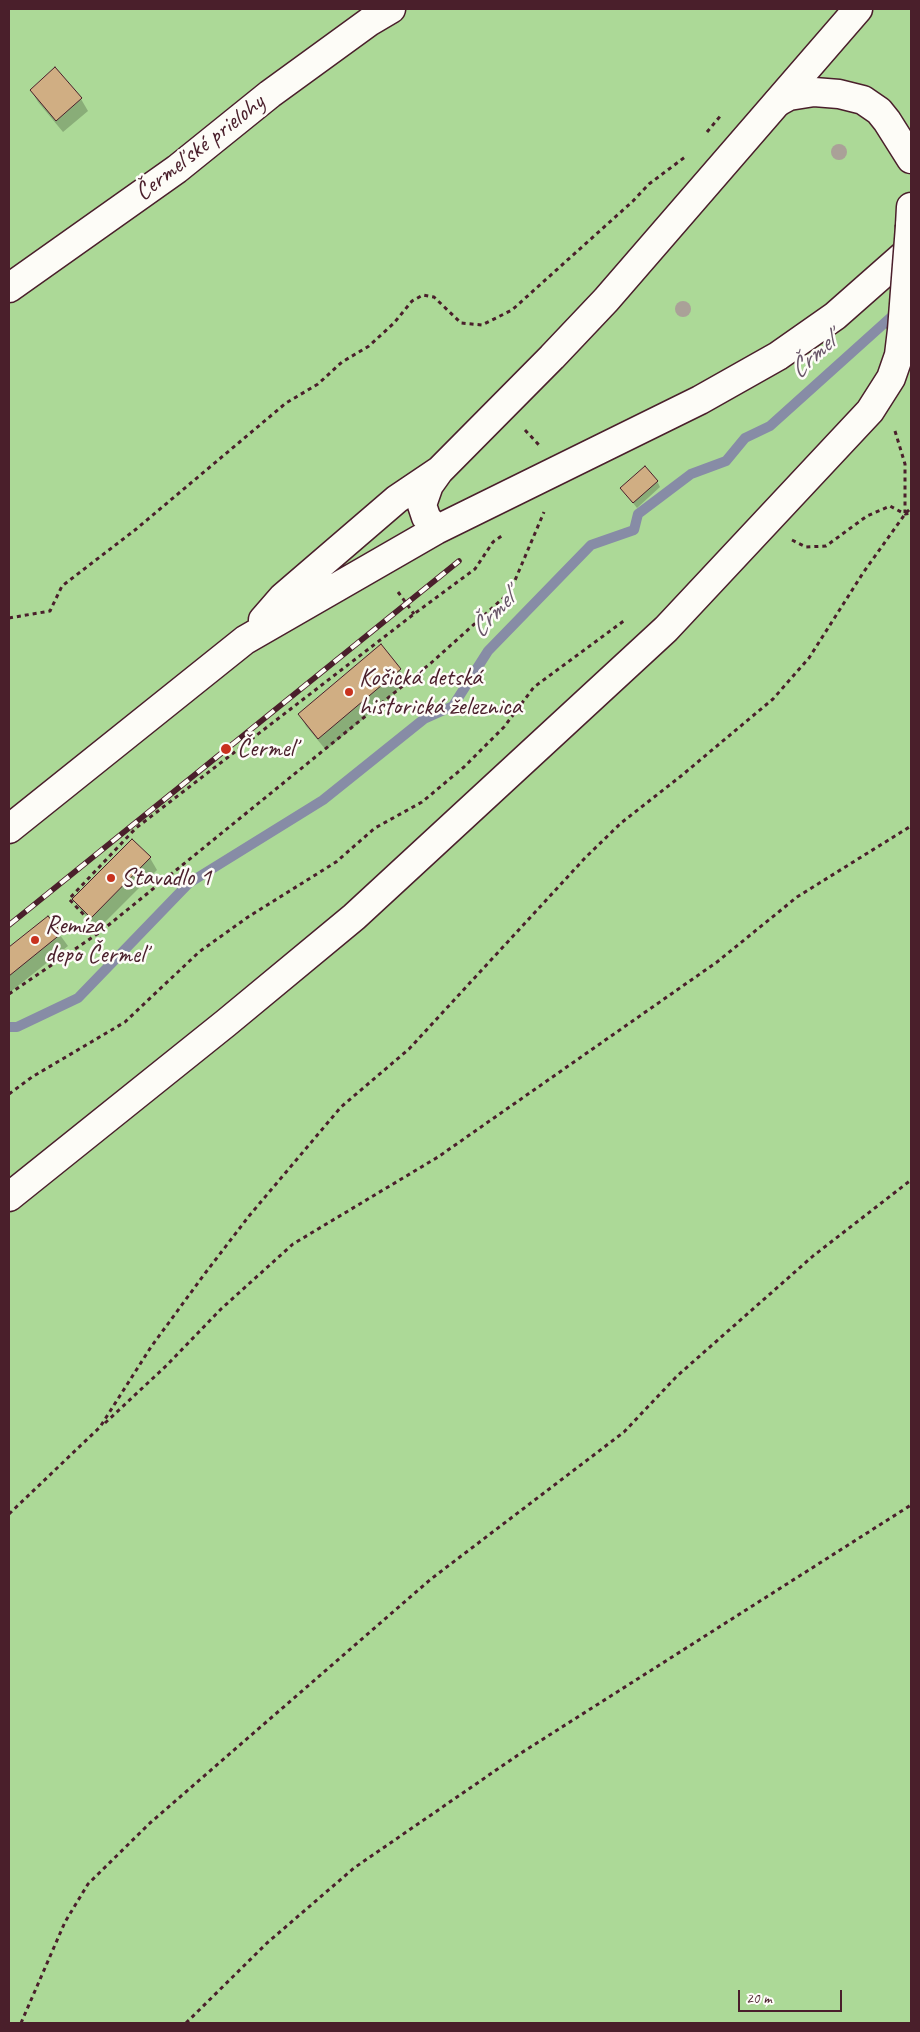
<!DOCTYPE html>
<meta charset="utf-8">
<style>
body{margin:0}
#map{position:relative;width:920px;height:2032px;overflow:hidden;background:#fdfcf7;font-family:Caveat,sans-serif}
canvas{display:block}
.frame{position:absolute;inset:0;border:10px solid #4a1f2b;pointer-events:none}
.scale{position:absolute;left:738px;top:1990px;width:104px;height:22px;box-sizing:border-box;border:2px solid #4a1f2b;border-top:0;padding-left:6px;font-size:15px;line-height:18px;white-space:nowrap;color:#4a1f2b;-webkit-text-stroke:4px #fdfcf7;paint-order:stroke}
</style>
<div id="map">
<canvas width="920" height="2032"></canvas>
<div class="frame"></div>
<div class="scale">20 m</div>
</div>
<script>
const g = document.querySelector('canvas').getContext('2d');
g.lineJoin = 'round';
function paint(path, color) { g.fillStyle = color; g.fill(path, 'evenodd'); }
const shape = rows => new Path2D(rows.map(r => 'M' + r).join(''));
function stroke(path, color, width, dash) { g.strokeStyle = color; g.lineWidth = width; g.lineCap = dash ? 'butt' : 'round'; g.setLineDash(dash || []); g.stroke(path); }
function label(font, color, halo, rows, align = 'center') {
  g.font = font + ' Caveat,sans-serif'; g.lineWidth = 5; g.setLineDash([]); g.textBaseline = 'middle'; g.strokeStyle = halo; g.fillStyle = color; for (const [text, x, y, turn = 0] of rows) {
    g.save(); g.translate(x, y); g.rotate((+turn || 0) * Math.PI / 180); g.textAlign = isNaN(turn) ? turn : align; if (halo) g.strokeText(text, 0, 0); g.fillText(text, 0, 0); g.restore();
  }
}
paint(shape([
 [9,9,911,9,911,2023,9,2023]
]), '#acd997');
paint(shape([
 [31,90,81,99,88,111,63,132,38,102],
 [657,481,660,487,637,508,622,489],
 [380,646,400,670,407,682,326,750,306,726,299,714],
 [150,858,157,870,98,929,81,911,74,900],
 [47,917,68,946,9,993,9,948]
]), '#0003');
stroke(shape([
 [9,1027,17,1027,78,998,189,883,323,800,424,719,453,706,488,651,591,545,634,530,638,514,691,474,726,461,745,438,770,426,899,310]
]), '#878ca6', 10);
const building = shape([
 [55,67,82,98,56,121,30,90,55,67],
 [645,466,658,481,633,503,620,488,645,466],
 [381,644,401,669,318,739,298,714,381,644],
 [132,839,151,857,91,918,72,899,132,839],
 [48,916,62,933,9,976,9,947,48,916]
]);
paint(building, '#d0ae83');
stroke(building, '#4a1f2b', 1);
const street = shape([
 [778,102,789,96,814,92,839,94,863,100,879,111,887,121,911,159],
 [910,226,911,207],
 [9,288,177,169,270,94,369,22,391,9],
 [9,1197,226,1023,354,917,666,629,870,411,891,378,899,355,902,330]
]);
const secondary = shape([
 [436,530,426,517,422,505,429,485,439,471],
 [263,620,283,597,397,499,440,470,552,357,606,300,858,9],
 [9,829,245,640,436,530,700,400,778,356,835,316,911,249]
]);
stroke(street, '#4a1f2b', 31);
stroke(secondary, '#4a1f2b', 31);
stroke(shape([
 [707,132,722,114],
 [525,430,539,445],
 [895,431,905,464,905,513],
 [792,540,806,547,826,546,867,516,890,506,905,514,911,513],
 [398,592,414,614],
 [9,618,50,611,62,586,135,530,286,403,318,384,342,362,369,346,394,323,412,301,423,295,434,297,461,323,482,325,512,310,633,201,649,184,685,157],
 [100,932,69,899,136,828,414,614,475,569,493,542,503,535],
 [9,994,100,932,431,663,510,592,544,512],
 [9,1094,32,1077,125,1022,199,952,248,917,336,862,375,828,422,802,464,767,504,727,534,687,625,620],
 [105,1423,167,1365,221,1309,293,1244,438,1157,717,962,797,897,911,826],
 [9,1514,100,1427,151,1347,203,1276,249,1216,341,1107,409,1049,585,858,621,823,681,776,773,699,809,658,863,573,905,514,911,508],
 [21,2023,65,1922,88,1884,150,1823,431,1579,624,1432,677,1376,813,1256,911,1180],
 [186,2023,267,1943,354,1868,518,1755,911,1505]
]), '#4a1f2b', 3, [4, 4]);
stroke(street, '#fdfcf7', 28);
stroke(secondary, '#fdfcf7', 28);
const rail = shape([
 [9,925,459,561]
]);
stroke(rail, '#4a1f2b', 5.5);
stroke(rail, '#fdfcf7', 4, [11]);
const streetBridge = shape([
 [902,330,910,226]
]);
stroke(streetBridge, '#4a1f2b', 31, []);
stroke(streetBridge, '#fdfcf7', 28);
g.fillStyle = '#aaa198';
for (const [x, y] of [
 [839,152],
 [683,309]
]) { g.beginPath(); g.arc(x, y, 8, 0, 2 * Math.PI); g.fill(); }
for (const [x, y, r, color] of [
 [349,692,5,"#c8321e"],
 [226,749,6,"#c8321e"],
 [111,878,5,"#c8321e"],
 [35,940,5,"#c8321e"]
]) { const dot = new Path2D(); dot.arc(x, y, r, 0, 2 * Math.PI); g.fillStyle = color; g.fill(dot); stroke(dot, '#fdfcf7', 2); }
label('25px', '#4a1f2b', '#fdfcf7', [
 ["Čermeľské prielohy",200,148,-38]
]);
label('25px', '#4a1f2b', '#fdfcf7', [
 ["Košická detská",359,678],
 ["historická železnica",359,707],
 ["Čermeľ",237,749],
 ["Stavadlo 1",121,878],
 ["Remíza",45,926],
 ["depo Čermeľ",45,955]
], 'left');
label('italic 26px', '#685568', '#fdfcf7', [
 ["Črmeľ",814,356,-42],
 ["Črmeľ",494,614,-47]
]);
</script>
